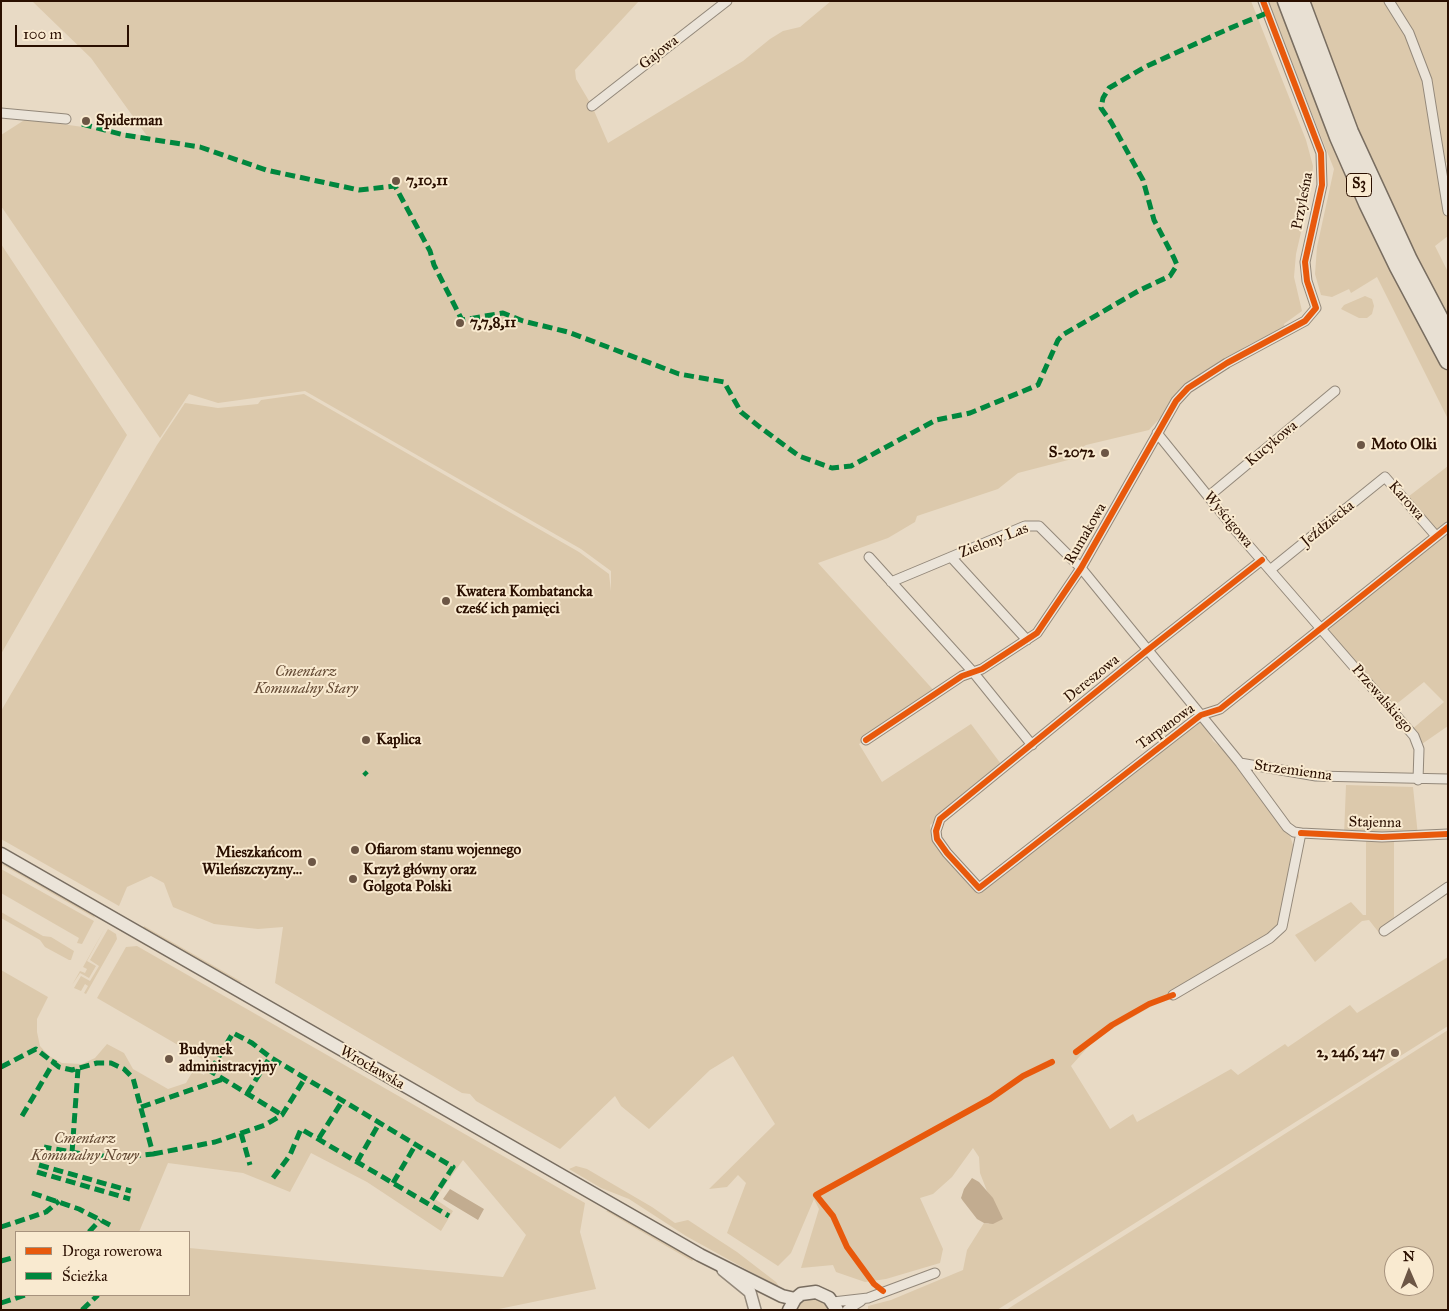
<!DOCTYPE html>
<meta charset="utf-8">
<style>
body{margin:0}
#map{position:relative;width:1449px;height:1311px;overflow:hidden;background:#e8dac5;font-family:"IM FELL Great Primer",serif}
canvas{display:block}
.frame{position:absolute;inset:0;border:2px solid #2a0f00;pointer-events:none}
.legend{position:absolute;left:15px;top:1231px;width:175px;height:65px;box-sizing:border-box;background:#f9ead0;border:1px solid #a6927d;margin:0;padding:6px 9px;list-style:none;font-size:15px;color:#2a0f00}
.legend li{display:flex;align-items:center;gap:10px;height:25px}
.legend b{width:25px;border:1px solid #a6927d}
.north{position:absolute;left:1384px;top:1246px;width:50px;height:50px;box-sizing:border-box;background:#f9ead0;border:1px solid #a6927d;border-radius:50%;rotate:359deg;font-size:14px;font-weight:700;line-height:20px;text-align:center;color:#2a0f00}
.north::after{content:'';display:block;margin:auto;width:18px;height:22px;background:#6c5645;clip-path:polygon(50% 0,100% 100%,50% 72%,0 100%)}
.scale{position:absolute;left:15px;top:25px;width:114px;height:22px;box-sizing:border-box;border:2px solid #2a0f00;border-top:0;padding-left:6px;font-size:15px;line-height:18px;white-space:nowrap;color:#2a0f00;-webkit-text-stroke:4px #f9ead0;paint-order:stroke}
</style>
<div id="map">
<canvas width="1449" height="1311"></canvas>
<div class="frame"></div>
<ul class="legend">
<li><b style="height:6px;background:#e8590c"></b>Droga rowerowa</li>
<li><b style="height:6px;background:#00873e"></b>Ścieżka</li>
</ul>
<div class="north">N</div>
<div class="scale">100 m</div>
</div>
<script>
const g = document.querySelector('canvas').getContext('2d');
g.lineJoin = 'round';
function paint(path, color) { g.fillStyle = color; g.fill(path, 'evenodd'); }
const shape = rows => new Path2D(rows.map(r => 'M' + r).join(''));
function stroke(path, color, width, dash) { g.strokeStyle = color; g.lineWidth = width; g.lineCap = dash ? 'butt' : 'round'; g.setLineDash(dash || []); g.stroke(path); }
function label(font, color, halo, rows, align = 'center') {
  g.font = font + ' "IM FELL Great Primer",serif'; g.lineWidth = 4; g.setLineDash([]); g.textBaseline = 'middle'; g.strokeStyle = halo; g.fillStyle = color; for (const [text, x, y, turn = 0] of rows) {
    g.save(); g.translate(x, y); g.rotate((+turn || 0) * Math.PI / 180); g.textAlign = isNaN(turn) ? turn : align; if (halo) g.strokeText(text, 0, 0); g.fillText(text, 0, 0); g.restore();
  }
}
paint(shape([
 [32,1,639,1,575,70,576,79,592,106,608,143,743,61,770,39,783,31,800,27,831,1,1251,1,1306,140,1313,166,1311,189,1296,254,1294,277,1302,311,1284,324,1285,328,1250,344,1195,378,1172,400,1161,417,1149,430,1086,445,1078,450,1072,459,1018,473,998,489,917,516,915,522,888,538,818,563,937,694,859,744,882,782,971,724,1004,768,930,825,931,833,979,888,1202,718,1213,741,1227,752,1264,799,1279,824,1289,833,1298,860,1299,877,1284,920,1273,937,1096,1038,1071,1066,1110,1129,1133,1114,1137,1122,1231,1069,1238,1075,1285,1044,1288,1047,1350,1005,1357,1013,1448,957,1448,1026,997,1310,868,1310,868,1306,891,1300,963,1270,967,1250,984,1223,989,1224,996,1207,987,1191,980,1173,979,1157,973,1148,952,1177,933,1194,920,1198,943,1249,940,1263,886,1279,865,1282,836,1272,833,1265,801,1268,819,1209,814,1199,791,1253,778,1266,727,1233,746,1183,738,1175,727,1187,709,1189,775,1124,733,1056,710,1070,649,1129,621,1106,615,1096,560,1149,476,1101,470,1094,462,1093,275,983,283,927,258,929,214,924,173,907,164,883,151,876,127,887,119,906,1,839,1,711,157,445,185,403,218,408,258,404,261,400,304,394,579,552,609,574,611,591,611,571,581,549,305,391,218,403,189,394,160,438,1,206,1,135,26,119,147,136,91,58],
 [1267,1,1448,1,1448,162,1440,165,1448,212,1448,236,1435,246,1448,272,1448,419,1377,277,1351,293,1349,289,1332,297,1321,295,1315,274,1317,247,1334,169],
 [1,244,127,435,1,654],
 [1365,296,1372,299,1374,306,1372,314,1367,318,1359,318,1341,309,1344,305],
 [1448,466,1448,726,1419,746,1410,731,1444,702,1424,682,1389,710,1319,631,1435,537,1404,500],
 [1346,785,1413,787,1418,836,1394,838,1394,924,1380,934,1369,920,1362,921,1315,962,1295,935,1351,902,1363,915,1366,915,1366,837,1344,836],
 [1,864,8,865,93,914,95,918],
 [1,869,94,921,82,944,77,943,79,938,1,893],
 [1,912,43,936,51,937,74,951,71,960,69,960,45,947,40,940,1,918],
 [144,926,242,982,237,983,143,928],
 [105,928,87,961,96,966,89,978,80,973,72,985,80,971,85,973,87,969,83,967],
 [108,929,116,934,117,939,86,994,84,993,88,986,85,984,81,991,74,988,81,976,90,981,99,966,90,960],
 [137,946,585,1203,580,1232,596,1289,494,1310,1,1310,1,970,48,997,37,1019,37,1032,40,1046,49,1056,62,1063,82,1064,95,1058,107,1044,124,1053,133,1069,168,1089,186,1083,194,1069,204,1075,209,1063,97,998,126,947],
 [311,1153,367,1182,441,1231,453,1211,435,1199,463,1160,526,1235,503,1277,189,1248,189,1295,16,1295,16,1232,139,1232,168,1163,243,1173,290,1192],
 [1448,1030,1448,1310,1006,1310,1203,1186],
 [1394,1256,1424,1256,1424,1286,1394,1286],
 [576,1166,587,1169,652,1207,675,1223,688,1220,737,1252,776,1282,780,1288,686,1236,629,1199,601,1188,569,1169],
 [609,1210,694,1259,692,1261,606,1211],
 [812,1297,821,1299,832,1310,794,1310,806,1298]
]), '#dcc9ac');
paint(shape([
 [972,1178,979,1182,993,1198,1003,1219,993,1224,984,1223,977,1219,963,1201,961,1198,964,1189],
 [450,1189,484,1209,478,1220,443,1199]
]), '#c2ac90');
const minor = shape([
 [1389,1,1409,33,1427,80,1448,211],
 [592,106,727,1],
 [1,113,66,119],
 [1157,433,1237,532,1414,736,1419,749,1418,780],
 [1209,496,1335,391],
 [869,557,973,672,1032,745],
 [951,557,1027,640],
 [1262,560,1145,652,940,819,936,831,937,839,947,853,979,888,1201,715,1220,709,1448,527],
 [1270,570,1385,477,1436,536],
 [891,582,1025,526,1039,526,1081,568,1240,763,1287,827,1294,832,1301,833,1382,837,1448,834],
 [866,740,962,676,982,669,1037,633,1081,568,1176,401,1188,388,1227,363,1305,321,1316,308,1307,281,1305,262,1322,185,1321,153,1263,1],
 [1240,763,1316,776,1448,779],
 [1384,931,1448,887],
 [1173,995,1270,938,1282,927,1301,833],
 [833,1302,868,1298,935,1273],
 [847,1310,861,1301]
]);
const tertiary = shape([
 [723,1270,750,1292,755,1310]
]);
const secondary = shape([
 [1,854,700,1255,782,1296,795,1299],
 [789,1310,795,1299,801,1294,816,1292,829,1298,837,1310]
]);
const motorway = shape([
 [1286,1,1338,137,1367,203,1398,267,1448,361],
 [1301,1,1350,132,1409,260,1448,334]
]);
stroke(minor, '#93887a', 11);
stroke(tertiary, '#93887a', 14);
stroke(secondary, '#786d60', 15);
stroke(motorway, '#786d60', 19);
stroke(minor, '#ebe4d9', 9);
stroke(tertiary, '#ebe4d9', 11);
stroke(secondary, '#ebe4d9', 12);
stroke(motorway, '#e8e0d3', 16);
stroke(shape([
 [82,124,124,135,200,147,266,170,359,190,395,186,430,251,434,265,462,320,503,313,523,321,568,332,679,374,724,382,741,412,761,428,799,456,832,468,851,466,936,420,970,413,1038,385,1058,340,1064,334,1140,290,1170,276,1177,265,1174,258,1154,220,1143,180,1111,122,1101,108,1103,98,1109,88,1145,67,1228,29,1267,13],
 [364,772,367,775],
 [1,1067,36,1049,59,1067,72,1070,97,1063,111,1063,124,1069,133,1078,153,1154,135,1156,93,1156,44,1147],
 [207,1069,282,1115],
 [211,1070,233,1033,252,1043,270,1057,453,1167,429,1204],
 [247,1094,270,1057],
 [141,1107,223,1079],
 [22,1116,55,1060],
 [241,1133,250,1165],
 [319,1138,343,1100],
 [72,1153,78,1069],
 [153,1154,215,1142,265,1125,282,1115,305,1078],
 [357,1162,380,1122],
 [39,1165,131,1191],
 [37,1172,130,1199],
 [273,1178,290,1155,301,1129,449,1216],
 [393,1183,416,1144],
 [32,1193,79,1209,110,1225],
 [1,1227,46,1212,59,1201],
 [89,1232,100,1220],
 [1,1261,16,1257],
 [1,1303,25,1295],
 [82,1310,98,1295]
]), '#00873e', 5, [10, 5]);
stroke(shape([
 [1262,560,1145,652,940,819,936,831,937,839,947,853,979,888,1201,715,1220,709,1448,527],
 [866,740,962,676,982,669,1037,633,1081,568,1176,401,1188,388,1227,363,1305,321,1316,308,1307,281,1305,262,1322,185,1321,153,1263,1],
 [1301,833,1382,837,1448,834],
 [1076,1052,1112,1025,1149,1004,1173,995],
 [883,1291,874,1284,847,1247,833,1216,816,1195,990,1099,1023,1076,1052,1062]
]), '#e8590c', 6);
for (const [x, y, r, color] of [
 [86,121,5,"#6c5645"],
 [396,181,5,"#6c5645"],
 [460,323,5,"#6c5645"],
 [1361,445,5,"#6c5645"],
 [1105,453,5,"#6c5645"],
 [446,601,5,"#6c5645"],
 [366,740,5,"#6c5645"],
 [355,850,5,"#6c5645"],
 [312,862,5,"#6c5645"],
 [353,879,5,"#6c5645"],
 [1395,1053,5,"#6c5645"],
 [169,1059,5,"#6c5645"]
]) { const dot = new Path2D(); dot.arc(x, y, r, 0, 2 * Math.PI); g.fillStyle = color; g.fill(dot); stroke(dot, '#f9ead0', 2); }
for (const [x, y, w] of [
 [1359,185,25]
]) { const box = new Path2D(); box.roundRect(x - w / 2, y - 11.5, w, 23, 4); g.fillStyle = '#f9ead0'; g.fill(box); stroke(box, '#2a0f00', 1); }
label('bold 14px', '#2a0f00', null, [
 ["S3",1359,185]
]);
label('15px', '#2a0f00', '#f9ead0', [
 ["Gajowa",659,53,-38],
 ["Przyleśna",1303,201,-79],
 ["Kucykowa",1272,444,-40],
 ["Karowa",1406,501,49],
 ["Wyścigowa",1228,520,50],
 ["Jeździecka",1328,524,-39],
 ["Rumakowa",1086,534,-60],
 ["Zielony Las",994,541,-21],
 ["Dereszowa",1092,679,-39],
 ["Przewalskiego",1382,699,49],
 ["Tarpanowa",1166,727,-36],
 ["Strzemienna",1293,771,8],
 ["Stajenna",1375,823,1],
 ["Wrocławska",372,1068,30]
]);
label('bold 15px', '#2a0f00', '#f9ead0', [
 ["Spiderman",96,121],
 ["7,10,11",406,181],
 ["7,7,8,11",470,323],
 ["Moto Olki",1371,445],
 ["S-2072",1095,453,"right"],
 ["Kwatera Kombatancka",456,592],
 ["cześć ich pamięci",456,609],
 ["Kaplica",376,740],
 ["Ofiarom stanu wojennego",365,850],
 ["Mieszkańcom",302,853,"right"],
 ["Wileńszczyzny...",302,870,"right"],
 ["Krzyż główny oraz",363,870],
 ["Golgota Polski",363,887],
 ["Budynek",179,1050],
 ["administracyjny",179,1067],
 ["2, 246, 247",1385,1053,"right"]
], 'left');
label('italic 15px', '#654b35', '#f9ead0', [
 ["Cmentarz",306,672],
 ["Komunalny Stary",306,689],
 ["Cmentarz",85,1139],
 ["Komunalny Nowy",85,1156]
]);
</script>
